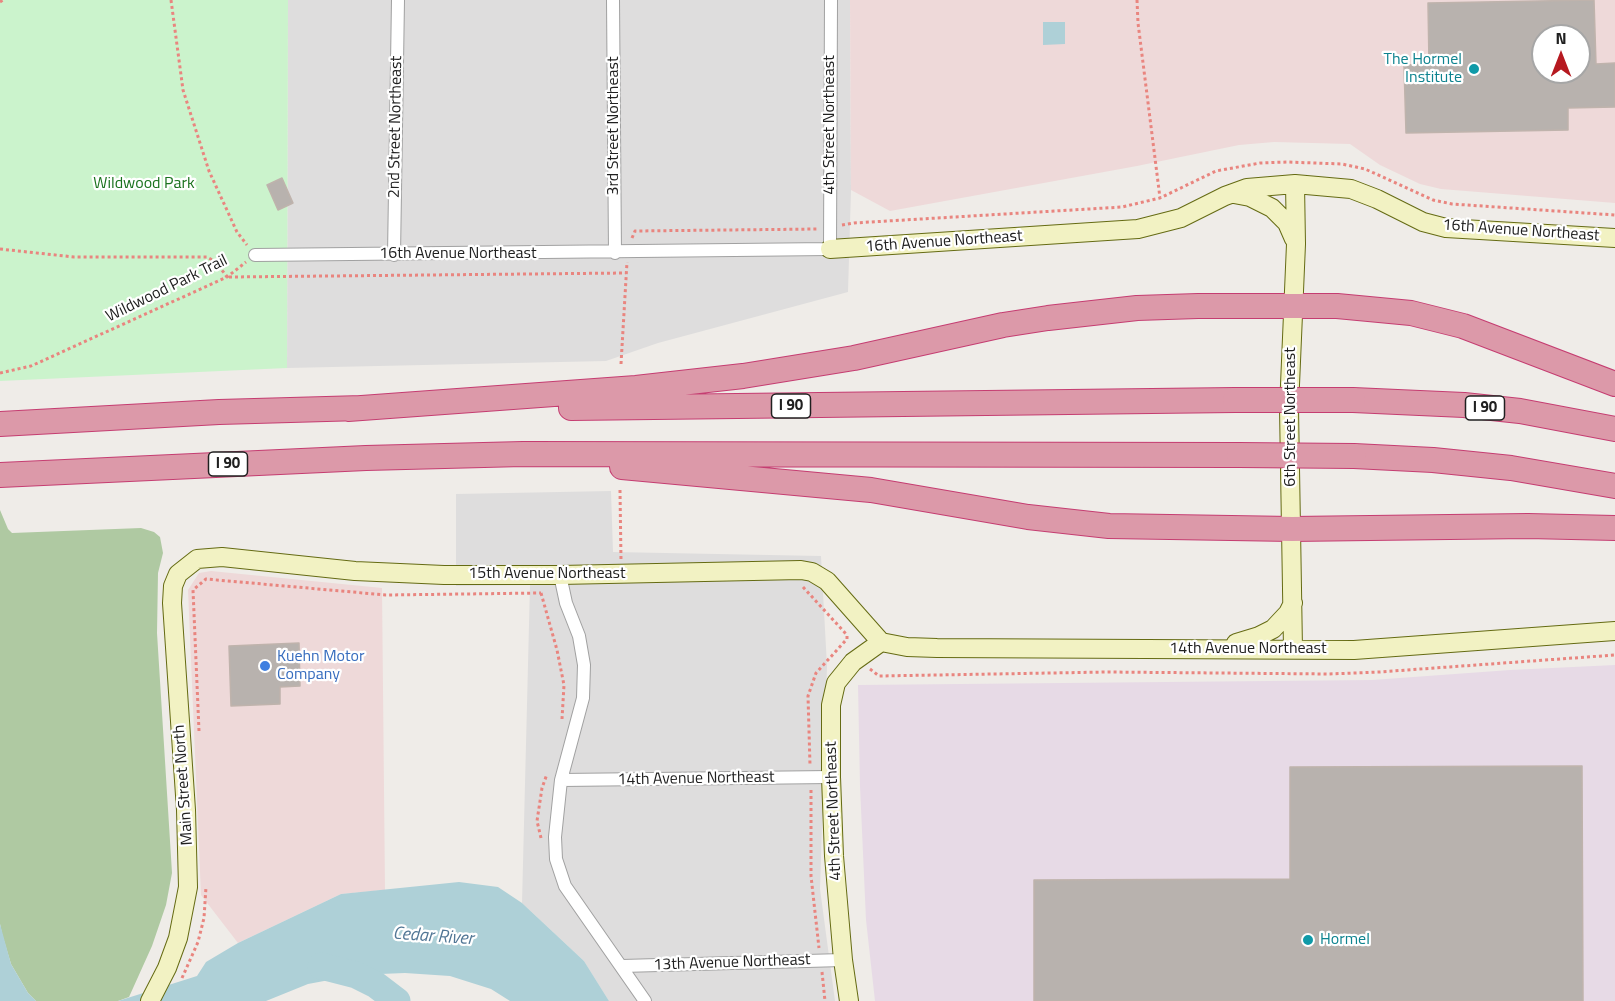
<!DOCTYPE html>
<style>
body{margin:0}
#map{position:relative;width:1615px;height:1001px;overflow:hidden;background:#efece8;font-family:"Titillium Web",sans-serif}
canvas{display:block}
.north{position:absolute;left:1531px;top:24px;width:60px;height:60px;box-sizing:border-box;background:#fff;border:2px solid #a6a6a6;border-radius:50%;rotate:0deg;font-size:16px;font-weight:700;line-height:24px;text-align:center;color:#202020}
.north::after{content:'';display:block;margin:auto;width:21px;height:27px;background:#b61920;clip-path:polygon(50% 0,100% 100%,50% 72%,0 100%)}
</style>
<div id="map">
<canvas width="1615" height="1001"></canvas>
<div class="north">N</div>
</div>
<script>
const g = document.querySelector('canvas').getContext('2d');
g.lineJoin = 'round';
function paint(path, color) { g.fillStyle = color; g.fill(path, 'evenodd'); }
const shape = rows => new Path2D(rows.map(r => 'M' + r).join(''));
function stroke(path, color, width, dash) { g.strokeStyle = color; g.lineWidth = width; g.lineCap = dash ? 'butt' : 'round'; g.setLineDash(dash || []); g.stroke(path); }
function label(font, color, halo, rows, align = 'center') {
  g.font = font + ' "Titillium Web",sans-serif'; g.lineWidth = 4.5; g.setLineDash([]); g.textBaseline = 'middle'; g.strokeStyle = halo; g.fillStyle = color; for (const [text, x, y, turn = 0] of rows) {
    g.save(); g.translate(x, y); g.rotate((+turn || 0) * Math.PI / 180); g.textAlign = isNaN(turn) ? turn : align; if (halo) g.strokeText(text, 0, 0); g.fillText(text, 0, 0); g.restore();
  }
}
paint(shape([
 [288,0,850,0,851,190,848,292,658,343,606,361,287,368],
 [611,491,613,552,821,556,827,666,820,889,835,1001,609,1001,584,961,522,903,530,585,456,586,456,494]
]), '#dedddd');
paint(shape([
 [850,0,1615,0,1615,203,1441,189,1420,184,1380,165,1350,144,1274,142,1239,145,1137,166,890,211,851,190],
 [1543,36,1579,36,1579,72,1543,72],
 [211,571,382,588,385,890,341,894,238,943,201,895,188,590,199,573]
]), '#eed9d9');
paint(shape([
 [1615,665,1615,1001,875,1001,866,920,860,786,858,685,1372,680,1510,670]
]), '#e7dae6');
paint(shape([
 [0,510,8,529,12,533,141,528,154,532,160,537,163,553,158,573,157,633,172,873,166,905,152,946,129,997,118,1001,36,1001,28,993,11,964,2,934,0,924]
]), '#afc9a2');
paint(shape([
 [0,0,288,0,287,368,0,381]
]), '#cbf3cc');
paint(shape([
 [1043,22,1065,22,1065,44,1043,45],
 [459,882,498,887,522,903,584,961,609,1001,510,1001,491,989,450,976,405,973,356,975,308,984,266,1001,118,1001,197,976,206,962,238,943,341,894],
 [0,924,11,964,28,993,36,1001,0,1001]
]), '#aed0d7');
stroke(shape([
 [321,966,356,975,376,985,397,1001]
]), '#aed0d7', 27);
const building = shape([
 [1594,0,1596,64,1615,63,1615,107,1568,108,1568,130,1406,133,1404,65,1429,64,1428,3,1594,0],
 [1543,36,1579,36,1579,72,1543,72,1543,36],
 [282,178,293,203,278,210,267,185,282,178],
 [299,643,300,686,280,687,280,704,231,706,229,646,299,643],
 [1582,766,1583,1001,1034,1001,1034,880,1290,879,1290,767,1582,766]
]);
paint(building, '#b8b2ae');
stroke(building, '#bfb3ac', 1.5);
const street = shape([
 [613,0,615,253],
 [255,255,830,249,831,0],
 [394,255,398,0],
 [560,575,566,603,579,636,584,665,583,698,561,780,555,837,556,859,565,886,645,1001],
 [561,780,831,777],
 [622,966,843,960]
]);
const secondary = shape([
 [1234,194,1250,197,1272,208,1287,223,1294,239],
 [830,249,1138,229,1181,218,1225,196,1247,188,1295,184,1351,189,1377,199,1423,222,1446,228,1615,238],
 [881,642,907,647,937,648,1354,650,1615,631],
 [1236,643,1259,636,1273,629,1288,613,1293,603],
 [1293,649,1289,408,1296,244,1295,184],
 [150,1001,167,968,178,938,188,887,186,810,172,603,173,586,178,574,197,559,222,557,355,571,444,575,560,575,801,570,812,572,827,581,881,642],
 [849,1001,843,960,834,856,831,777,831,705,836,683,853,662,881,642]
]);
const highway = shape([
 [1353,400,1464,405,1520,411,1615,429],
 [571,408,1235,400],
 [348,409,636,388,743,376,854,358,1003,325,1048,318,1137,308,1198,306,1337,306,1411,313,1463,326,1615,384],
 [0,424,219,412,362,408],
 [1354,456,1433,460,1511,468,1615,486],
 [622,467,871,490,1028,517,1109,526,1292,529,1528,526,1615,528],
 [0,475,366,458,523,454,1239,455]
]);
stroke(street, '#a1a1a1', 14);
stroke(secondary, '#656b13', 20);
stroke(highway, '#c53d71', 26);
stroke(shape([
 [171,0,183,90,209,171,237,232,247,245],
 [1137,0,1138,23,1160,198],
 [0,2,3,0],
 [842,225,854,223,1122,207,1160,198,1216,171,1260,163,1287,162,1342,164,1365,169,1433,200,1452,204,1615,215],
 [632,238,635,231,818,229],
 [0,249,74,257,207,257,216,262,227,277],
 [229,277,626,273],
 [621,364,627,262],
 [0,373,31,366,227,277,246,262],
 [620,490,621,560],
 [803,587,847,635,847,639,816,673,808,696,810,765],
 [541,593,557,650,564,685,562,719],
 [870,669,879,676,1108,672,1329,674,1379,672,1615,655],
 [199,731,193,590,206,579,386,595,541,593],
 [811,790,811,876,819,948],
 [541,838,537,821,542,788,547,774],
 [822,972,825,1001],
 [182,978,198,942,204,918,206,887]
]), '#e9857f', 3, [3, 3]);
stroke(street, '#fff', 12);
stroke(secondary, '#f2f2c3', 18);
stroke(highway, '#dc99a9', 24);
const highwayBridge = shape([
 [1235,400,1353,400],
 [1239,455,1354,456]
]);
stroke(highwayBridge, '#c53d71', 26, []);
stroke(highwayBridge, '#dc99a9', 24);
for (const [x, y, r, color] of [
 [1474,69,6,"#0f9aa8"],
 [265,666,6,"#3f7fe0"],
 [1308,940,6,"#0f9aa8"]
]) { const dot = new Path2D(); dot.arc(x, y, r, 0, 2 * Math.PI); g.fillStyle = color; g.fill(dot); stroke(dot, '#fff', 2); }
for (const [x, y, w] of [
 [791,406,39],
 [1485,408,39],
 [228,464,39]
]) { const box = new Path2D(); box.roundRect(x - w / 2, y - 12, w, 24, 4.5); g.fillStyle = '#fff'; g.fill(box); stroke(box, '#202020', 1.5); }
label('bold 15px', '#202020', null, [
 ["I 90",791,406],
 ["I 90",1485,408],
 ["I 90",228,464]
]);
label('16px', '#0d838f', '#fff', [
 ["The Hormel",1462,60],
 ["Institute",1462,78],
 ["Hormel",1320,940,"left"]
], 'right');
label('16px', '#202020', '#fff', [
 ["4th Street Northeast",830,125,-90],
 ["3rd Street Northeast",614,126,-90],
 ["2nd Street Northeast",396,127,-89],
 ["16th Avenue Northeast",1521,231,4],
 ["16th Avenue Northeast",944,242,-4],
 ["16th Avenue Northeast",458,254],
 ["Wildwood Park Trail",167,289,-26],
 ["6th Street Northeast",1291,417,-90],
 ["15th Avenue Northeast",547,574],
 ["14th Avenue Northeast",1248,649],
 ["14th Avenue Northeast",696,779,-1],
 ["Main Street North",184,785,-94],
 ["4th Street Northeast",834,811,-92],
 ["13th Avenue Northeast",732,963,-2]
]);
label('16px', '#1a721d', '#fff', [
 ["Wildwood Park",144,184]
]);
label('16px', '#366cbe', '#fff', [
 ["Kuehn Motor",277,657],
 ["Company",277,675]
], 'left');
label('italic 18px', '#517695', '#fff', [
 ["Cedar River",433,937,4]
]);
</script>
